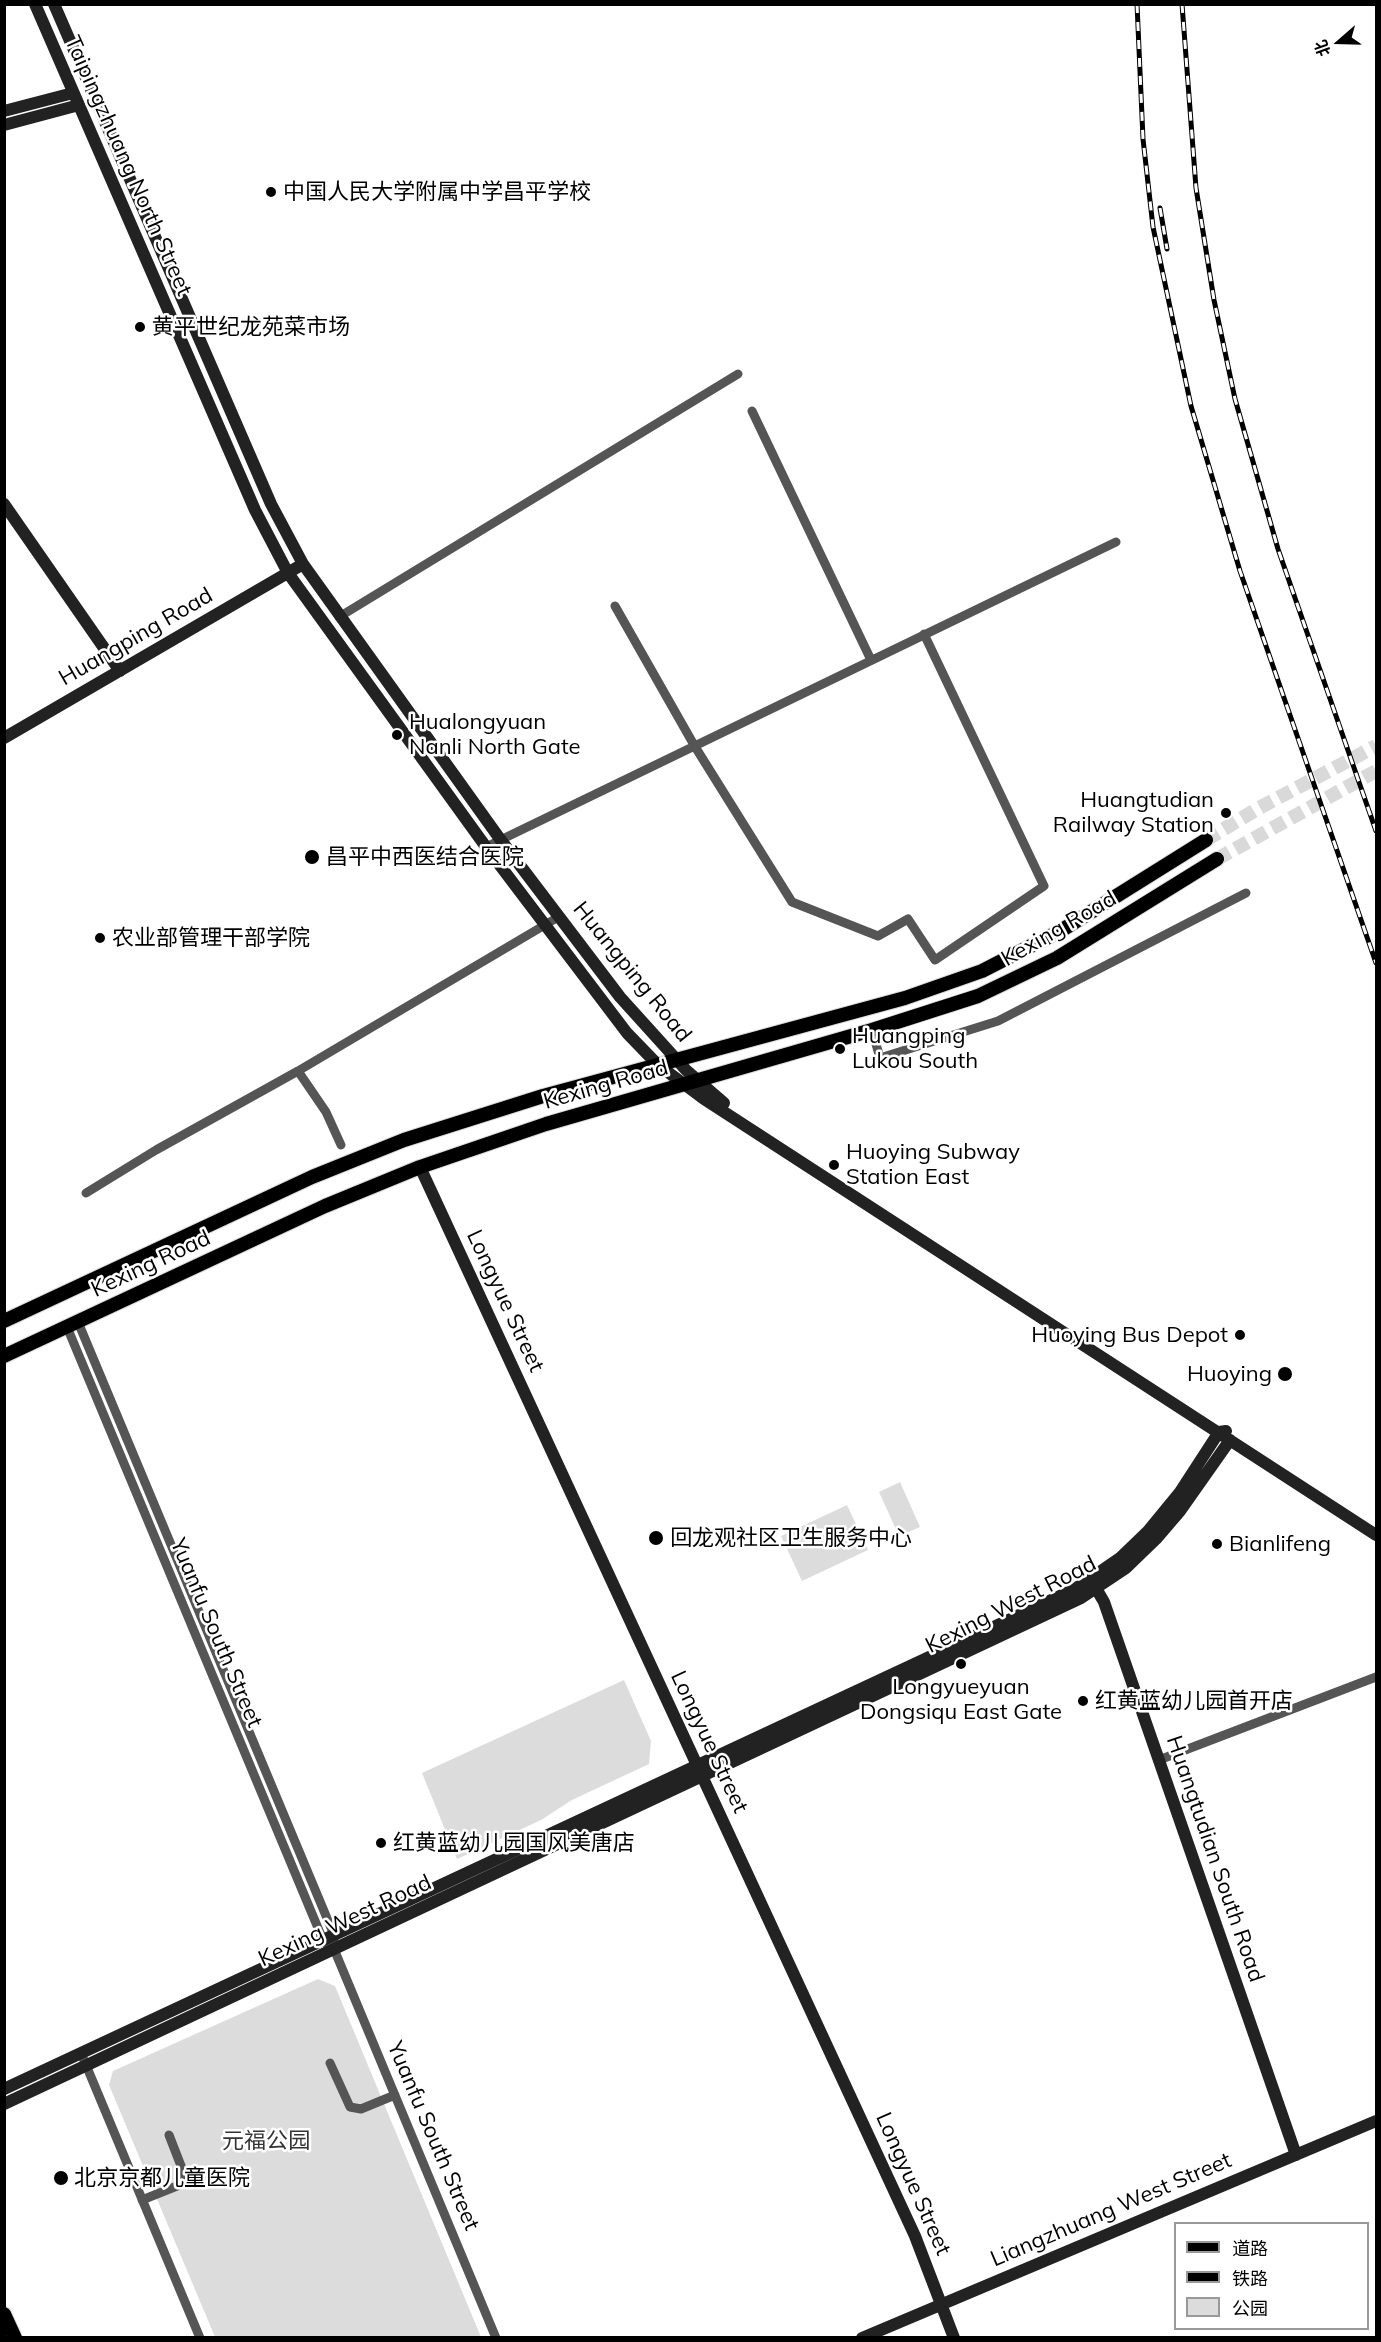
<!DOCTYPE html>
<meta charset="utf-8">
<style>
body{margin:0}
#map{position:relative;width:1381px;height:2342px;overflow:hidden;background:#fff;font-family:Mulish,"Noto Sans SC",sans-serif}
canvas{display:block}
.frame{position:absolute;inset:0;border:6px solid #000;pointer-events:none}
.legend{position:absolute;left:1174px;top:2222px;width:195px;height:108px;box-sizing:border-box;background:#fff;border:2px solid #999;margin:0;padding:8px 10px;list-style:none;font-size:18px;color:#000}
.legend li{display:flex;align-items:center;gap:12px;height:30px}
.legend b{width:30px;border:2px solid #999}
.north{position:absolute;left:1309px;top:12px;width:60px;height:60px;-webkit-text-stroke:4px #fff;paint-order:stroke;rotate:250deg;font-size:16px;font-weight:700;line-height:24px;text-align:center;color:#000}
.north::after{content:'';display:block;margin:auto;width:21px;height:27px;background:#000;clip-path:polygon(50% 0,100% 100%,50% 72%,0 100%)}
</style>
<div id="map">
<canvas width="1381" height="2342"></canvas>
<div class="frame"></div>
<ul class="legend">
<li><b style="height:8px;background:#000"></b>道路</li>
<li><b style="height:8px;background:#000"></b>铁路</li>
<li><b style="height:16px;background:#dcdcdc"></b>公园</li>
</ul>
<div class="north">北</div>
</div>
<script>
const g = document.querySelector('canvas').getContext('2d');
g.lineJoin = 'round';
function paint(path, color) { g.fillStyle = color; g.fill(path, 'evenodd'); }
const shape = rows => new Path2D(rows.map(r => 'M' + r).join(''));
function stroke(path, color, width, dash) { g.strokeStyle = color; g.lineWidth = width; g.lineCap = dash ? 'butt' : 'round'; g.setLineDash(dash || []); g.stroke(path); }
function label(font, color, halo, rows, align = 'center') {
  g.font = font + ' Mulish,"Noto Sans SC",sans-serif'; g.lineWidth = 5; g.setLineDash([]); g.textBaseline = 'middle'; g.strokeStyle = halo; g.fillStyle = color; for (const [text, x, y, turn = 0] of rows) {
    g.save(); g.translate(x, y); g.rotate((+turn || 0) * Math.PI / 180); g.textAlign = isNaN(turn) ? turn : align; if (halo) g.strokeText(text, 0, 0); g.fillText(text, 0, 0); g.restore();
  }
}
paint(shape([
 [900,1482,920,1527,899,1536,879,1492],
 [847,1505,868,1550,802,1581,781,1536],
 [624,1680,651,1741,649,1764,572,1800,541,1820,457,1859,422,1773],
 [318,1979,335,1986,481,2337,215,2337,109,2085,113,2071]
]), '#dcdcdc');
stroke(shape([
 [1206,840,1257,809,1376,746],
 [1217,859,1376,771]
]), '#d9d9d9', 14, [14, 7]);
const primary = shape([
 [4,1321,312,1177,404,1140,543,1096,905,998,982,971,1062,930,1206,840],
 [4,1356,325,1206,420,1167,546,1124,872,1030,978,996,1057,958,1217,859],
 [4,2314,15,2338]
]);
stroke(primary, '#dbdbdb', 16);
stroke(shape([
 [752,411,871,660],
 [615,606,694,745,792,902,878,936,908,919,935,960,1044,886,924,634],
 [339,617,738,374],
 [486,847,1116,542],
 [872,1030,880,1058,998,1021,1246,893],
 [298,1071,326,1112,341,1145],
 [86,1193,156,1150,298,1071,560,916],
 [78,1322,334,1935,334,1949,496,2338],
 [67,1327,323,1940,327,1944],
 [1159,1760,1376,1677],
 [81,2053,200,2338],
 [330,2063,350,2107,361,2109,395,2095],
 [142,2200,177,2186,182,2180,183,2171,169,2135]
]), '#555', 9);
stroke(shape([
 [35,4,255,510,288,573,486,847,627,1033,657,1064,704,1099,1376,1535],
 [54,4,271,504,303,564,500,839,620,997,686,1070,724,1103],
 [4,111,73,93],
 [4,125,79,105],
 [4,504,120,671],
 [4,738,303,564],
 [420,1167,915,2236,954,2338],
 [1093,1583,1104,1602,1296,2155],
 [4,2089,1075,1589,1120,1558,1148,1531,1180,1492,1219,1432,1226,1431],
 [4,2104,1081,1598,1126,1568,1156,1539,1180,1511,1230,1440],
 [862,2338,1376,2121]
]), '#222', 12);
stroke(primary, '#000', 14);
const rail = shape([
 [1137,4,1143,139,1153,227,1191,406,1240,571,1376,963],
 [1182,4,1196,188,1214,300,1235,399,1278,549,1376,831],
 [1160,208,1167,249]
]);
stroke(rail, '#000', 5);
stroke(rail, '#fff', 3, [9]);
for (const [x, y, r, color] of [
 [271,192,6,"#000"],
 [140,327,6,"#000"],
 [397,735,6,"#000"],
 [1226,813,6,"#000"],
 [312,857,8,"#000"],
 [100,938,6,"#000"],
 [840,1049,6,"#000"],
 [834,1165,6,"#000"],
 [1240,1335,6,"#000"],
 [1285,1374,8,"#000"],
 [656,1538,8,"#000"],
 [1217,1544,6,"#000"],
 [961,1664,6,"#000"],
 [1083,1701,6,"#000"],
 [381,1843,6,"#000"],
 [61,2178,8,"#000"]
]) { const dot = new Path2D(); dot.arc(x, y, r, 0, 2 * Math.PI); g.fillStyle = color; g.fill(dot); stroke(dot, '#fff', 2); }
label('22px', '#000', '#fff', [
 ["Taipingzhuang North Street",128,166,66],
 ["Huangping Road",136,637,-30],
 ["Kexing Road",1059,929,-30],
 ["Huangping Road",632,972,51],
 ["Kexing Road",606,1085,-16],
 ["Kexing Road",151,1264,-25],
 ["Longyue Street",505,1301,65],
 ["Kexing West Road",1011,1605,-27],
 ["Yuanfu South Street",216,1633,67],
 ["Longyue Street",709,1742,65],
 ["Huangtudian South Road",1215,1859,71],
 ["Kexing West Road",345,1921,-25],
 ["Yuanfu South Street",433,2136,67],
 ["Longyue Street",913,2184,66],
 ["Liangzhuang West Street",1111,2210,-23]
]);
label('22px', '#000', '#fff', [
 ["中国人民大学附属中学昌平学校",283,192],
 ["黄平世纪龙苑菜市场",152,327],
 ["Hualongyuan",409,722],
 ["Nanli North Gate",409,747],
 ["Huangtudian",1214,800,"right"],
 ["Railway Station",1214,825,"right"],
 ["昌平中西医结合医院",326,857],
 ["农业部管理干部学院",112,938],
 ["Huangping",852,1036],
 ["Lukou South",852,1061],
 ["Huoying Subway",846,1152],
 ["Station East",846,1177],
 ["Huoying Bus Depot",1228,1335,"right"],
 ["Huoying",1272,1374,"right"],
 ["回龙观社区卫生服务中心",670,1538],
 ["Bianlifeng",1229,1544],
 ["Longyueyuan",961,1687,"center"],
 ["Dongsiqu East Gate",961,1712,"center"],
 ["红黄蓝幼儿园首开店",1095,1701],
 ["红黄蓝幼儿园国风美唐店",393,1843],
 ["北京京都儿童医院",74,2178]
], 'left');
label('22px', '#333', '#fff', [
 ["元福公园",266,2141]
]);
</script>
